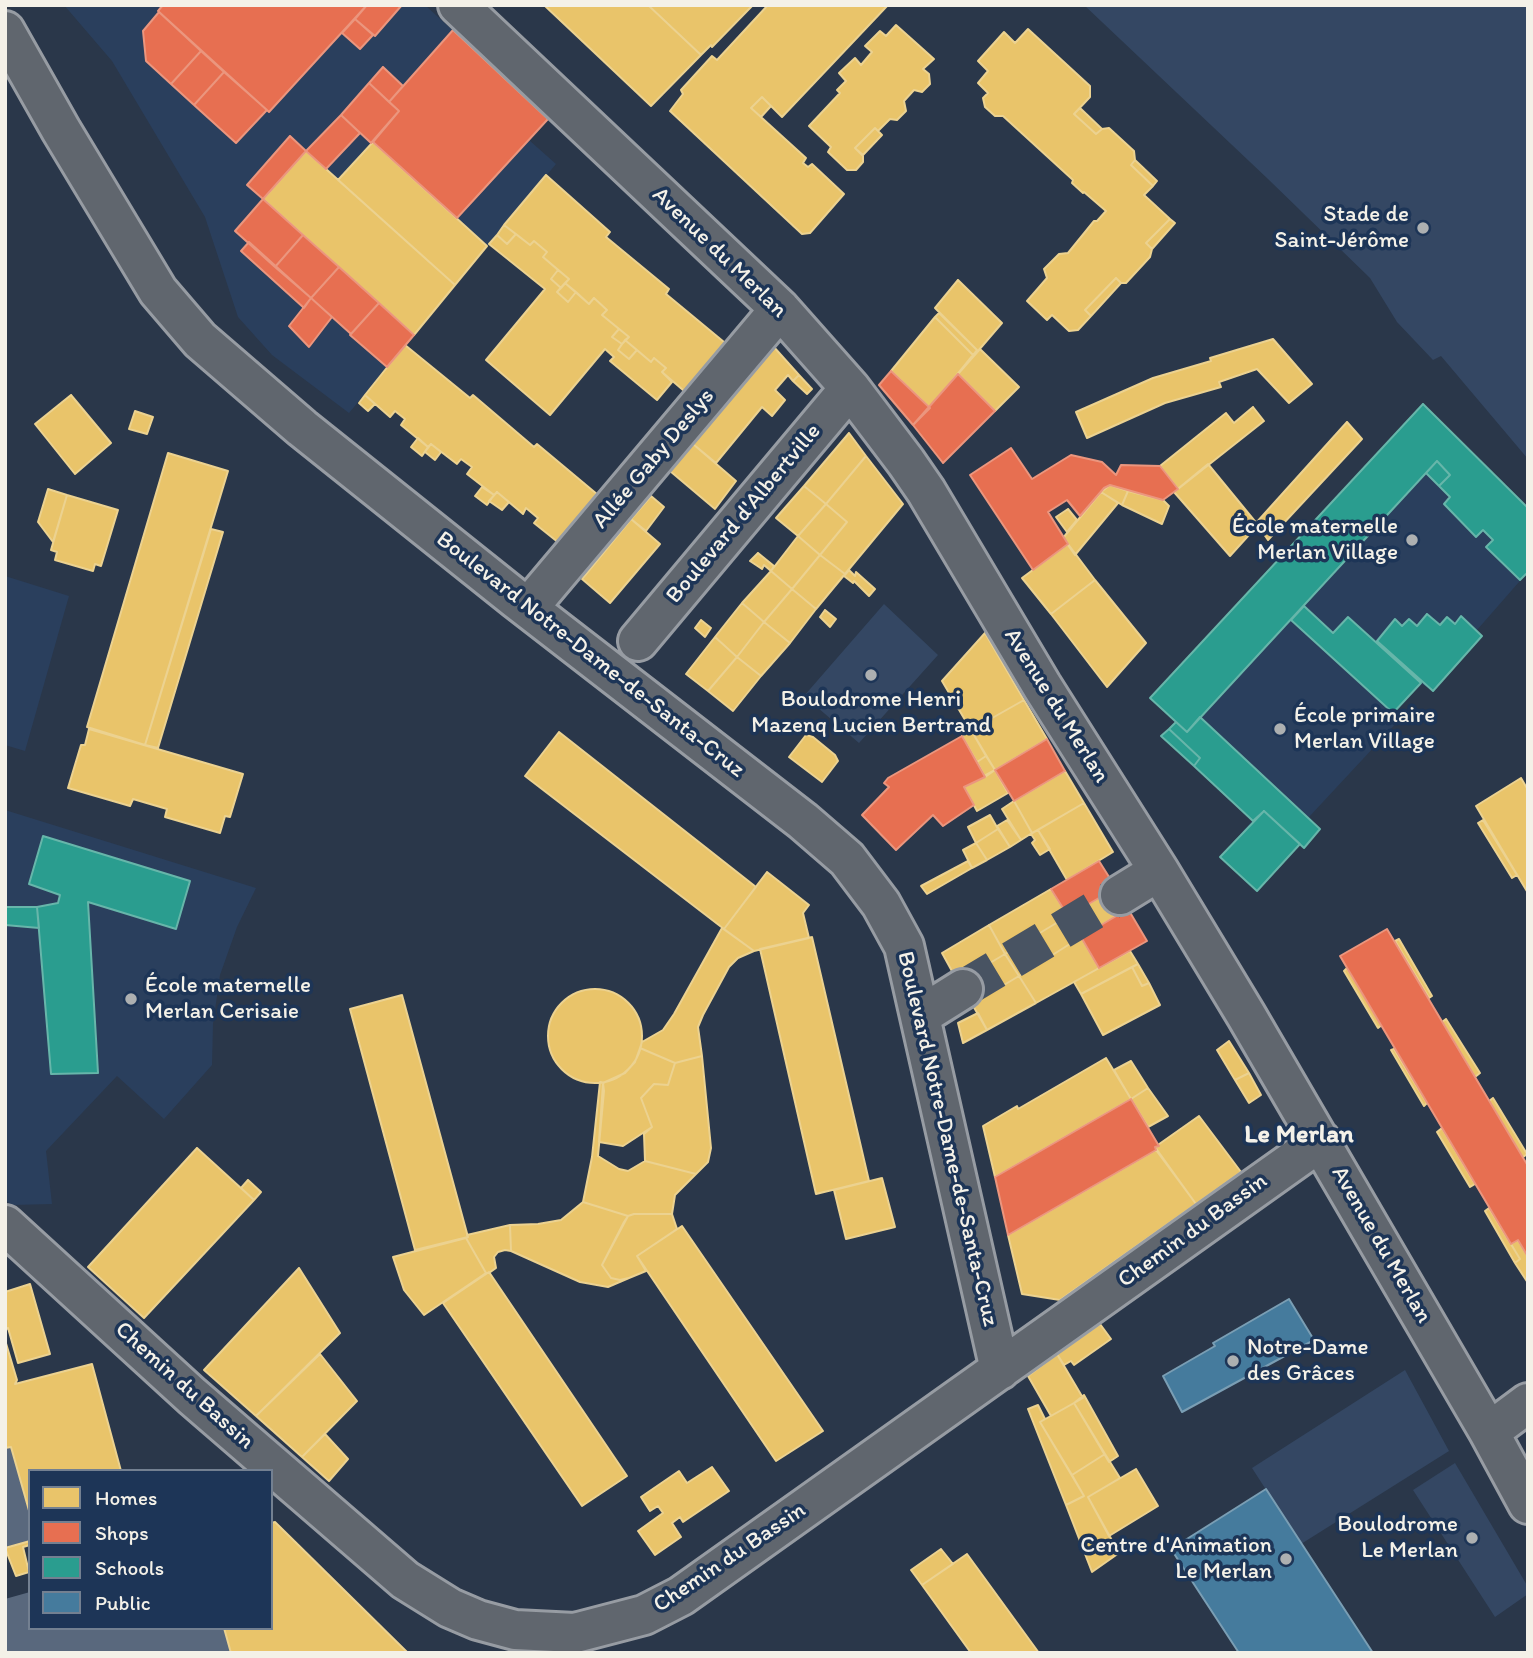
<!DOCTYPE html>
<meta charset="utf-8">
<style>
body{margin:0}
#map{position:relative;width:1533px;height:1658px;overflow:hidden;background:#2a374a;font-family:Itim,sans-serif}
canvas{display:block}
.frame{position:absolute;inset:0;border:7px solid #f4f1e8;pointer-events:none}
.legend{position:absolute;left:28px;top:1469px;width:245px;height:161px;box-sizing:border-box;background:#1d3557;border:2px solid #738091;margin:0;padding:9px 12px;list-style:none;font-size:21px;color:#f4f1e8}
.legend li{display:flex;align-items:center;gap:14px;height:35px}
.legend b{width:35px;border:2px solid #738091}
</style>
<div id="map">
<canvas width="1533" height="1658"></canvas>
<div class="frame"></div>
<ul class="legend">
<li><b style="height:19px;background:#e9c46a"></b>Homes</li>
<li><b style="height:19px;background:#e76f51"></b>Shops</li>
<li><b style="height:19px;background:#2a9d8f"></b>Schools</li>
<li><b style="height:19px;background:#457b9d"></b>Public</li>
</ul>
</div>
<script>
const g = document.querySelector('canvas').getContext('2d');
g.lineJoin = 'round';
function paint(path, color) { g.fillStyle = color; g.fill(path, 'evenodd'); }
const shape = rows => new Path2D(rows.map(r => 'M' + r).join(''));
function stroke(path, color, width, dash) { g.strokeStyle = color; g.lineWidth = width; g.lineCap = dash ? 'butt' : 'round'; g.setLineDash(dash || []); g.stroke(path); }
function label(font, color, halo, rows, align = 'center') {
  g.font = font + ' Itim,sans-serif'; g.lineWidth = 7; g.setLineDash([]); g.textBaseline = 'middle'; g.strokeStyle = halo; g.fillStyle = color; for (const [text, x, y, turn = 0] of rows) {
    g.save(); g.translate(x, y); g.rotate((+turn || 0) * Math.PI / 180); g.textAlign = isNaN(turn) ? turn : align; if (halo) g.strokeText(text, 0, 0); g.fillText(text, 0, 0); g.restore();
  }
}
paint(shape([
 [64,5,425,5,548,118,529,140,556,164,349,413,272,355,238,317,205,217,112,61],
 [1423,404,1528,508,1526,574,1477,630,1482,636,1433,691,1420,683,1393,713,1402,717,1309,817,1320,829,1304,848,1300,845,1257,891,1220,857,1252,821,1161,736,1175,722,1150,698],
 [5,576,69,596,25,751,5,745],
 [5,810,256,888,237,927,220,975,213,1024,212,1065,164,1119,117,1076,46,1151,52,1204,12,1205,5,1200]
]), '#2a3f5d');
paint(shape([
 [1084,5,1528,5,1528,459,1441,356,1433,360,1397,322,1370,278,1268,179],
 [884,604,938,655,859,743,804,696],
 [1405,1370,1449,1451,1301,1544,1252,1468],
 [1455,1463,1528,1587,1528,1594,1495,1617,1413,1490]
]), '#344763');
paint(shape([
 [11,1447,30,1514,30,1541,5,1548,5,1448],
 [30,1592,30,1628,224,1628,231,1653,5,1653,5,1599]
]), '#59687d');
const homes = shape([
 [544,5,648,5,701,55,651,106,544,5],
 [648,5,753,5,712,47,711,45,701,55,648,5],
 [768,5,888,5,782,117,762,97,751,108,806,158,803,163,808,167,812,164,844,194,810,233,802,234,670,111,683,94,681,90,712,56,717,60,768,5],
 [896,25,934,59,923,69,929,74,930,84,922,92,914,90,904,101,906,111,897,120,890,119,878,131,875,128,855,148,863,156,863,162,856,170,847,170,828,152,831,147,809,126,840,93,837,90,846,81,839,73,855,58,861,65,872,52,865,46,880,31,886,36,896,25],
 [1028,29,1090,86,1090,97,1074,114,1096,134,1102,129,1109,128,1134,151,1135,160,1131,165,1153,186,1144,195,1170,219,1146,243,1152,249,1150,257,1126,283,1121,283,1116,278,1085,310,1091,316,1078,330,1069,331,1052,315,1047,320,1027,301,1047,278,1044,269,1059,254,1068,253,1094,221,1097,221,1106,211,1084,192,1083,193,1072,183,1073,180,1003,116,995,116,985,107,983,98,988,93,978,83,988,71,978,61,1004,32,1015,43,1028,29],
 [762,97,771,106,761,117,751,108,762,97],
 [1080,108,1102,129,1096,134,1074,114,1080,108],
 [875,128,882,135,863,155,855,148,875,128],
 [373,142,487,246,455,285,338,180,373,142],
 [306,151,455,285,414,335,263,199,306,151],
 [1135,160,1157,181,1153,186,1131,165,1135,160],
 [546,175,610,232,606,237,669,289,666,294,730,347,690,396,662,372,666,368,654,358,651,362,625,340,629,337,602,315,607,310,594,298,589,304,565,283,569,279,543,257,547,252,534,241,530,245,504,225,546,175],
 [1170,219,1175,223,1152,249,1146,243,1170,219],
 [504,225,516,234,507,244,497,235,504,225],
 [516,234,530,245,534,241,547,252,543,257,558,270,551,279,561,288,557,292,568,302,576,292,589,304,594,298,607,310,602,315,619,329,612,337,622,344,618,350,629,359,637,350,651,362,654,358,666,368,662,372,672,382,657,400,610,361,614,357,605,349,550,415,486,360,545,289,489,244,497,235,507,244,516,234],
 [558,270,569,279,561,288,551,279,558,270],
 [1116,278,1121,283,1091,316,1085,310,1116,278],
 [958,280,1002,323,978,351,935,308,958,280],
 [565,283,576,292,568,302,557,292,565,283],
 [939,313,977,350,973,355,935,317,939,313],
 [935,317,973,355,930,408,891,371,935,317],
 [619,329,629,337,622,344,612,337,619,329],
 [1273,339,1312,384,1289,403,1257,369,1219,382,1221,387,1165,403,1087,438,1076,412,1153,378,1211,361,1210,358,1273,339],
 [625,340,637,350,629,359,618,350,625,340],
 [405,345,470,398,473,395,534,447,537,444,604,500,564,547,534,523,538,518,526,508,523,514,497,492,494,495,467,474,472,467,461,459,457,464,431,444,428,447,401,425,405,419,395,411,390,417,365,395,405,345],
 [773,346,799,375,793,381,788,375,775,390,785,400,772,416,762,407,716,463,693,444,773,346],
 [980,349,1019,387,995,411,958,374,980,349],
 [799,375,812,389,807,394,793,381,799,375],
 [71,395,111,443,75,474,35,424,71,395],
 [365,395,375,404,368,411,359,403,365,395],
 [1253,407,1264,421,1178,489,1160,466,1226,413,1234,423,1253,407],
 [135,411,153,417,147,434,129,429,135,411],
 [1347,422,1362,439,1268,540,1256,523,1347,422],
 [849,433,866,456,826,504,804,486,849,433],
 [418,438,428,447,422,456,411,447,418,438],
 [431,444,441,452,435,460,425,452,431,444],
 [693,444,736,481,715,509,670,471,693,444],
 [168,453,228,471,145,745,87,727,168,453],
 [866,456,903,504,845,574,820,555,847,522,826,504,866,456],
 [1208,464,1258,525,1230,556,1174,492,1208,464],
 [1110,485,1128,491,1122,505,1101,492,1110,485],
 [804,486,826,504,798,536,776,518,804,486],
 [482,487,494,495,487,505,475,496,482,487],
 [48,489,67,495,53,542,38,522,48,489],
 [1128,491,1163,500,1169,506,1162,524,1122,505,1128,491],
 [497,492,509,502,502,510,489,501,497,492],
 [1101,492,1118,503,1075,555,1063,538,1101,492],
 [67,495,118,510,101,566,95,564,93,571,55,560,57,552,51,550,67,495],
 [651,496,664,507,646,531,631,519,651,496],
 [826,504,847,522,820,555,798,536,826,504],
 [1068,509,1077,520,1067,532,1056,517,1068,509],
 [631,519,660,544,610,603,582,579,631,519],
 [211,529,223,532,158,748,145,745,211,529],
 [798,536,820,555,792,589,771,571,798,536],
 [1068,544,1095,580,1051,614,1022,578,1068,544],
 [758,553,774,566,771,571,764,565,762,569,750,561,758,553],
 [820,555,845,574,816,609,792,589,820,555],
 [849,570,855,576,856,572,875,589,869,596,854,581,853,583,844,576,849,570],
 [771,571,792,589,764,622,742,603,771,571],
 [1095,580,1146,643,1107,687,1051,614,1095,580],
 [792,589,816,609,790,643,764,622,792,589],
 [742,603,764,622,737,657,715,637,742,603],
 [825,610,836,619,830,627,820,617,825,610],
 [701,620,711,628,705,637,695,628,701,620],
 [764,622,790,643,761,676,737,657,764,622],
 [985,633,1024,700,971,730,942,681,985,633],
 [715,637,737,657,708,691,686,674,715,637],
 [737,657,761,676,733,711,708,691,737,657],
 [1024,700,1047,739,995,770,971,730,1024,700],
 [89,729,243,774,230,817,225,816,220,833,165,817,167,809,133,799,130,806,68,788,81,745,85,745,89,729],
 [971,730,986,756,977,762,962,736,971,730],
 [559,732,756,887,724,929,525,776,559,732],
 [806,735,813,737,835,755,838,761,822,782,789,757,806,735],
 [986,756,995,770,985,777,977,762,986,756],
 [995,770,1008,793,977,811,964,787,995,770],
 [1065,771,1084,803,1032,833,1014,801,1065,771],
 [1521,778,1528,790,1528,893,1476,806,1521,778],
 [1014,801,1032,833,1021,840,1002,809,1014,801],
 [1084,803,1113,852,1067,880,1038,830,1084,803],
 [990,815,998,829,976,843,968,827,990,815],
 [1007,820,1021,840,1010,847,997,826,1007,820],
 [1483,820,1517,875,1512,878,1478,823,1483,820],
 [998,829,1010,847,987,860,976,843,998,829],
 [1038,830,1050,849,1040,855,1032,843,1035,840,1031,834,1038,830],
 [976,843,987,860,972,868,963,850,976,843],
 [968,861,972,868,927,894,921,886,968,861],
 [767,872,809,905,803,913,809,938,754,951,724,929,767,872],
 [1116,888,1128,909,1081,937,1068,916,1116,888],
 [1051,889,1068,916,1005,954,989,925,1051,889],
 [1068,916,1081,937,1019,976,1005,954,1068,916],
 [989,925,1005,954,958,982,942,953,989,925],
 [722,928,754,951,738,958,729,967,703,1015,698,1027,702,1056,675,1063,640,1048,642,1042,663,1030,674,1014,722,928],
 [812,937,869,1181,816,1194,760,949,812,937],
 [1081,937,1099,968,1036,1003,1019,976,1081,937],
 [1399,939,1432,996,1429,998,1395,941,1399,939],
 [1130,951,1138,964,1081,994,1074,982,1130,951],
 [1005,954,1019,976,972,1004,958,982,1005,954],
 [1138,964,1149,983,1142,986,1132,967,1138,964],
 [1132,967,1142,986,1149,983,1160,1005,1103,1035,1081,994,1132,967],
 [1347,968,1382,1025,1378,1028,1344,971,1347,968],
 [1019,976,1036,1003,987,1030,972,1004,1019,976],
 '548 1036a47 47 0 1 1 94 0a47 47 0 1 1-94 0Z',
 [402,995,468,1237,415,1250,350,1009,402,995],
 [978,1013,987,1030,963,1043,958,1023,978,1013],
 [1446,1019,1480,1073,1475,1077,1442,1022,1446,1019],
 [1229,1041,1249,1073,1235,1080,1217,1050,1229,1041],
 [640,1048,675,1063,668,1085,654,1084,641,1098,652,1127,623,1146,599,1142,603,1083,625,1073,635,1062,640,1048],
 [1394,1049,1427,1103,1424,1106,1391,1050,1394,1049],
 [702,1056,711,1148,708,1162,696,1174,645,1161,644,1134,652,1127,641,1098,654,1084,668,1085,675,1063,702,1056],
 [1106,1058,1131,1099,995,1177,983,1126,1017,1106,1018,1109,1106,1058],
 [1131,1061,1148,1088,1131,1099,1114,1070,1131,1061],
 [1249,1073,1261,1095,1249,1103,1235,1080,1249,1073],
 [600,1082,603,1083,604,1091,598,1156,619,1169,628,1171,645,1161,696,1174,675,1195,672,1214,634,1214,628,1216,583,1202,592,1157,600,1082],
 [1148,1088,1168,1116,1148,1127,1131,1099,1148,1088],
 [1493,1098,1527,1154,1522,1158,1489,1101,1493,1098],
 [1199,1116,1241,1172,1196,1204,1155,1147,1199,1116],
 [1442,1128,1475,1184,1470,1187,1437,1132,1442,1128],
 [197,1148,254,1200,144,1318,88,1267,197,1148],
 [1156,1150,1196,1204,1060,1300,1022,1294,1008,1235,1156,1150],
 [882,1178,895,1227,846,1239,834,1190,882,1178],
 [248,1180,261,1192,254,1200,241,1188,248,1180],
 [583,1202,628,1216,602,1265,611,1278,620,1280,629,1278,608,1287,580,1282,511,1251,510,1225,538,1224,561,1220,583,1202],
 [1489,1208,1520,1259,1515,1263,1485,1211,1489,1208],
 [634,1214,672,1214,677,1229,637,1256,646,1271,629,1278,620,1280,611,1278,602,1265,624,1222,628,1216,634,1214],
 [510,1225,511,1251,505,1250,498,1252,494,1257,496,1268,489,1273,486,1273,466,1238,468,1237,467,1235,510,1225],
 [682,1226,823,1431,776,1461,637,1256,682,1226],
 [466,1238,486,1273,424,1315,404,1290,393,1257,466,1238],
 [1518,1240,1528,1257,1528,1283,1515,1263,1520,1259,1511,1244,1518,1240],
 [299,1268,340,1333,256,1416,204,1370,299,1268],
 [489,1272,627,1476,582,1506,443,1303,489,1272],
 [30,1284,50,1354,18,1363,8,1328,5,1329,5,1292,30,1284],
 [1100,1324,1111,1339,1074,1365,1071,1361,1064,1365,1057,1354,1100,1324],
 [5,1340,17,1380,15,1384,92,1364,121,1471,30,1471,30,1514,11,1447,5,1448,5,1340],
 [320,1354,357,1401,302,1457,256,1416,320,1354],
 [1057,1354,1083,1398,1051,1416,1028,1376,1057,1354],
 [1084,1395,1118,1456,1109,1462,1074,1403,1084,1395],
 [1074,1403,1105,1454,1072,1475,1040,1422,1074,1403],
 [1038,1405,1045,1419,1040,1422,1084,1496,1066,1505,1028,1409,1038,1405],
 [325,1434,348,1459,329,1481,302,1457,325,1434],
 [1105,1454,1120,1478,1088,1497,1119,1553,1092,1572,1066,1505,1084,1496,1072,1475,1105,1454],
 [712,1467,729,1491,683,1522,680,1517,672,1523,681,1537,655,1555,638,1531,663,1513,658,1506,650,1511,641,1497,679,1471,687,1483,712,1467],
 [1136,1469,1158,1506,1109,1536,1088,1497,1136,1469],
 [275,1522,408,1653,231,1653,224,1628,271,1628,271,1523,275,1522],
 [30,1541,30,1545,23,1547,29,1572,16,1576,5,1548,30,1541],
 [941,1549,953,1564,922,1585,911,1570,941,1549],
 [967,1554,1039,1653,971,1653,922,1585,967,1554]
]);
paint(homes, '#e9c46a');
stroke(homes, '#ecd290', 2);
const shops = shape([
 [163,5,367,5,269,112,158,11,163,5],
 [367,5,402,5,375,36,355,19,367,5],
 [159,12,201,51,171,84,146,61,143,31,159,12],
 [355,19,373,35,360,49,342,33,355,19],
 [453,30,548,119,457,218,373,142,399,111,389,102,453,30],
 [201,51,224,72,194,105,171,84,201,51],
 [383,67,403,86,389,102,369,83,383,67],
 [224,72,267,110,236,143,194,105,224,72],
 [369,83,399,111,371,143,341,115,369,83],
 [341,115,360,133,326,169,306,151,341,115],
 [290,136,306,151,263,199,247,185,290,136],
 [263,199,303,235,275,267,235,231,263,199],
 [303,235,339,267,311,298,275,267,303,235],
 [249,242,311,298,304,308,241,251,249,242],
 [339,267,379,303,351,334,311,298,339,267],
 [311,298,332,317,309,347,289,326,311,298],
 [379,303,414,335,387,367,350,335,379,303],
 [891,371,930,408,913,425,879,385,891,371],
 [958,374,995,411,943,463,913,425,958,374],
 [1011,448,1032,479,1071,455,1102,462,1116,475,1121,465,1160,466,1178,489,1163,500,1110,485,1104,488,1080,516,1067,500,1048,512,1068,544,1033,570,970,475,1011,448],
 [962,736,985,777,964,787,974,805,943,826,933,815,896,850,862,815,889,787,884,783,888,778,962,736],
 [1047,739,1065,771,1014,801,995,770,1047,739],
 [1099,861,1116,888,1068,916,1051,889,1099,861],
 [1128,909,1147,941,1099,968,1081,937,1128,909],
 [1387,929,1528,1166,1528,1257,1518,1240,1511,1244,1340,956,1387,929],
 [1131,1099,1159,1146,1155,1147,1156,1150,1008,1235,995,1177,1131,1099]
]);
paint(shops, '#e76f51');
stroke(shops, '#eb967e', 2);
const schools = shape([
 [1423,404,1528,508,1528,576,1526,574,1520,580,1486,547,1493,540,1483,530,1476,537,1444,504,1450,497,1439,486,1450,475,1437,461,1187,732,1150,698,1423,404],
 [1437,461,1450,475,1439,486,1426,473,1437,461],
 [1304,606,1333,633,1348,617,1421,683,1393,713,1291,620,1304,606],
 [1427,614,1440,625,1447,617,1455,624,1461,616,1482,636,1433,691,1377,641,1395,619,1402,626,1409,619,1417,626,1427,614],
 [1200,717,1320,829,1304,848,1264,811,1253,821,1194,766,1200,758,1169,729,1176,722,1187,732,1200,717],
 [1169,729,1200,758,1194,766,1161,736,1169,729],
 [1264,811,1300,844,1257,891,1220,857,1264,811],
 [43,836,190,881,176,929,88,902,98,1073,51,1074,37,907,58,903,60,895,29,884,43,836],
 [5,907,37,907,39,928,5,925,5,907]
]);
paint(schools, '#2a9d8f');
stroke(schools, '#67b6aa', 2);
const public = shape([
 [1289,1299,1314,1340,1182,1412,1163,1376,1215,1346,1213,1343,1289,1299],
 [1266,1489,1309,1555,1373,1653,1239,1653,1171,1549,1266,1489]
]);
paint(public, '#457b9d');
stroke(public, '#7a9eb4', 2);
stroke(shape([
 [963,989,1120,895]
]), '#485362', 38, [38, 19]);
const street = shape([
 [458,5,780,309,850,388,906,462,926,491,1042,686,1159,871,1246,1015,1489,1432,1528,1504],
 [5,31,61,130,158,291,200,340,302,428,516,599,803,821,847,859,881,904,904,946,1000,1370],
 [528,608,780,309],
 [638,641,850,388],
 [1120,895,1159,871],
 [920,1016,963,989],
 [5,1225,192,1396,405,1580,450,1608,478,1620,515,1630,575,1633,644,1615,681,1596,1321,1141],
 [1489,1432,1528,1403]
]);
stroke(street, '#979ca3', 44);
stroke(street, '#60666e', 38);
for (const [x, y, r, color] of [
 [1423,228,7,"#adb0b1"],
 [1412,540,7,"#adb0b1"],
 [871,675,7,"#adb0b1"],
 [1280,729,7,"#adb0b1"],
 [131,999,7,"#adb0b1"],
 [1233,1361,7,"#adb0b1"],
 [1472,1538,7,"#adb0b1"],
 [1286,1559,7,"#adb0b1"]
]) { const dot = new Path2D(); dot.arc(x, y, r, 0, 2 * Math.PI); g.fillStyle = color; g.fill(dot); stroke(dot, '#1d3557', 2.5); }
label('23px', '#f4f1e8', '#1d3557', [
 ["Stade de",1409,215],
 ["Saint-Jérôme",1409,241],
 ["École maternelle",1398,527],
 ["Merlan Village",1398,553],
 ["Boulodrome Henri",871,700,"center"],
 ["Mazenq Lucien Bertrand",871,726,"center"],
 ["École primaire",1294,716,"left"],
 ["Merlan Village",1294,742,"left"],
 ["École maternelle",145,986,"left"],
 ["Merlan Cerisaie",145,1012,"left"],
 ["Notre-Dame",1247,1348,"left"],
 ["des Grâces",1247,1374,"left"],
 ["Boulodrome",1458,1525],
 ["Le Merlan",1458,1551],
 ["Centre d'Animation",1272,1546],
 ["Le Merlan",1272,1572]
], 'right');
label('23px', '#f4f1e8', '#1d3557', [
 ["Avenue du Merlan",719,253,44],
 ["Allée Gaby Deslys",654,459,-50],
 ["Boulevard d'Albertville",744,514,-50],
 ["Boulevard Notre-Dame-de-Santa-Cruz",590,655,38],
 ["Avenue du Merlan",1056,706,58],
 ["Boulevard Notre-Dame-de-Santa-Cruz",947,1139,77],
 ["Chemin du Bassin",1193,1231,-36],
 ["Avenue du Merlan",1381,1245,60],
 ["Chemin du Bassin",184,1386,42],
 ["Chemin du Bassin",730,1558,-34]
]);
label('bold 26px', '#f4f1e8', '#1d3557', [
 ["Le Merlan",1299,1135]
]);
</script>
